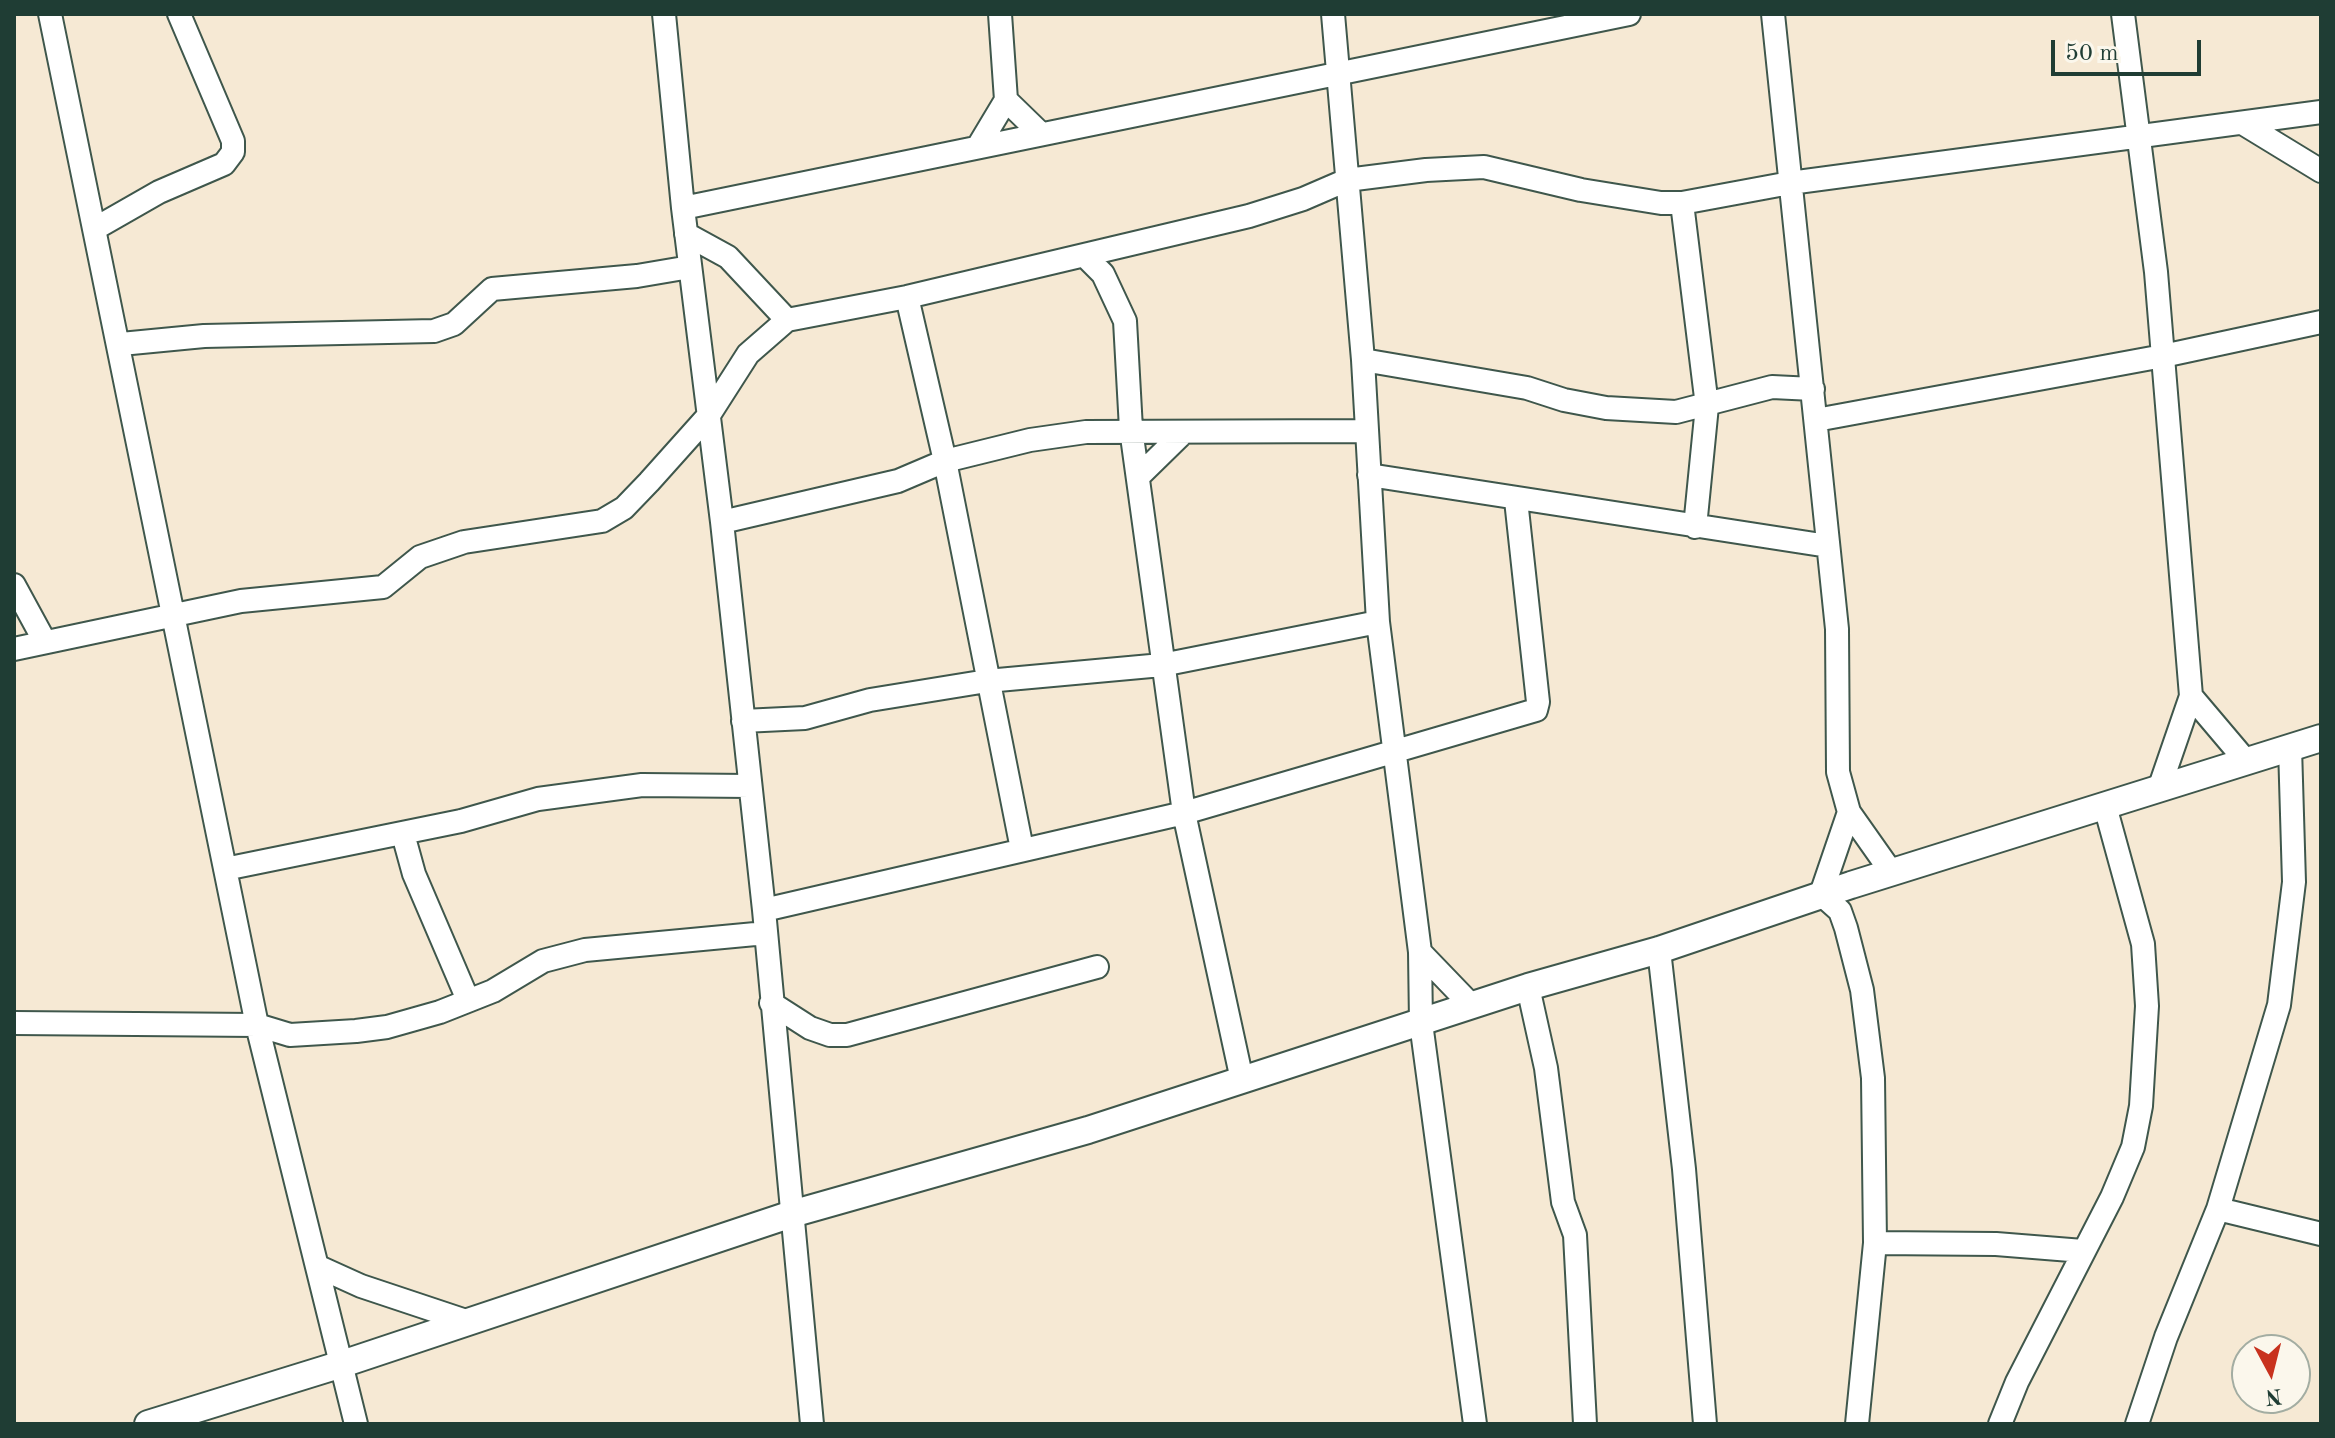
<!DOCTYPE html>
<style>
body{margin:0}
#map{position:relative;width:2335px;height:1438px;overflow:hidden;background:#f6e9d4;font-family:"Old Standard TT",serif}
canvas{display:block}
.frame{position:absolute;inset:0;border:16px solid #1f3d34;pointer-events:none}
.north{position:absolute;left:2231px;top:1334px;width:80px;height:80px;box-sizing:border-box;background:#fbf7ec;border:2px solid #a3ada2;border-radius:50%;rotate:173deg;font-size:22px;font-weight:700;line-height:32px;text-align:center;color:#1f3d34}
.north::after{content:'';display:block;margin:auto;width:28px;height:36px;background:#c8321e;clip-path:polygon(50% 0,100% 100%,50% 72%,0 100%)}
.scale{position:absolute;left:2051px;top:40px;width:150px;height:36px;box-sizing:border-box;border:4px solid #1f3d34;border-top:0;padding-left:10px;font-size:24px;line-height:28px;white-space:nowrap;color:#1f3d34;-webkit-text-stroke:6px #fbf7ec;paint-order:stroke}
</style>
<div id="map">
<canvas width="2335" height="1438"></canvas>
<div class="frame"></div>
<div class="north">N</div>
<div class="scale">50 m</div>
</div>
<script>
const g = document.querySelector('canvas').getContext('2d');
g.lineJoin = 'round';
const shape = rows => new Path2D(rows.map(r => 'M' + r).join(''));
function stroke(path, color, width, dash) { g.strokeStyle = color; g.lineWidth = width; g.lineCap = dash ? 'butt' : 'round'; g.setLineDash(dash || []); g.stroke(path); }
const minor = shape([
 [50,14,257,1025,356,1424],
 [664,14,683,208,722,522,764,910,812,1424],
 [1333,14,1363,360,1378,622,1420,952,1421,1023,1475,1424],
 [1773,14,1837,629,1838,772,1849,812,1892,873],
 [2123,14,2156,272,2191,696,2159,789],
 [1006,100,1040,133],
 [2244,124,2321,171],
 [979,145,1006,100,1000,14],
 [1682,203,1707,406,1695,527],
 [683,208,1629,14],
 [96,228,159,192,224,164,233,152,233,141,179,14],
 [686,234,728,257,787,320],
 [1086,257,1103,274,1125,321,1131,429,1184,813,1242,1080],
 [907,297,945,461,1022,849],
 [121,344,204,336,434,331,454,324,492,289,637,276,690,267],
 [1363,360,1527,388,1564,400,1606,408,1676,412,1772,387,1813,389],
 [1816,420,2163,356,2321,322],
 [1369,475,1828,546],
 [1139,476,1184,432],
 [722,522,898,481,945,461,1030,440,1086,432,1366,431],
 [14,585,45,642],
 [14,649,241,601,383,587,420,557,464,542,602,521,624,508,649,482,709,415,748,354,787,320,907,297,1249,216,1303,199,1347,180,1426,170,1484,167,1581,190,1661,203,1682,203,1790,183,2321,112],
 [2191,696,2246,761],
 [743,721,805,718,870,700,987,681,1162,665,1378,622],
 [1849,812,1821,894,1840,911,1846,928,1862,990,1873,1078,1875,1243,1857,1424],
 [403,834,414,874,468,1000],
 [225,869,461,821,538,799,642,785,750,786],
 [764,910,1184,813,1536,710,1538,702,1516,500],
 [1659,950,1684,1169,1705,1424],
 [1420,952,1472,1006],
 [1528,987,1546,1068,1563,1202,1575,1235,1585,1424],
 [771,1003,810,1028,830,1035,847,1035,1097,967],
 [14,1023,257,1025,290,1035,356,1031,387,1027,440,1012,493,991,543,961,585,950,766,933],
 [2218,1209,2321,1234],
 [1875,1243,1996,1244,2083,1251],
 [319,1267,361,1286,469,1322],
 [2000,1424,2017,1382,2112,1197,2133,1147,2141,1106,2147,1006,2143,944,2105,806],
 [2137,1424,2166,1337,2218,1209,2279,1005,2294,882,2290,747]
]);
const tertiary = shape([
 [148,1424,342,1364,795,1213,1088,1130,1528,987,1659,950,1851,885,2321,738]
]);
stroke(minor, '#3f574c', 26);
stroke(tertiary, '#3f574c', 30);
stroke(minor, '#fff', 22);
stroke(tertiary, '#fff', 26);
</script>
